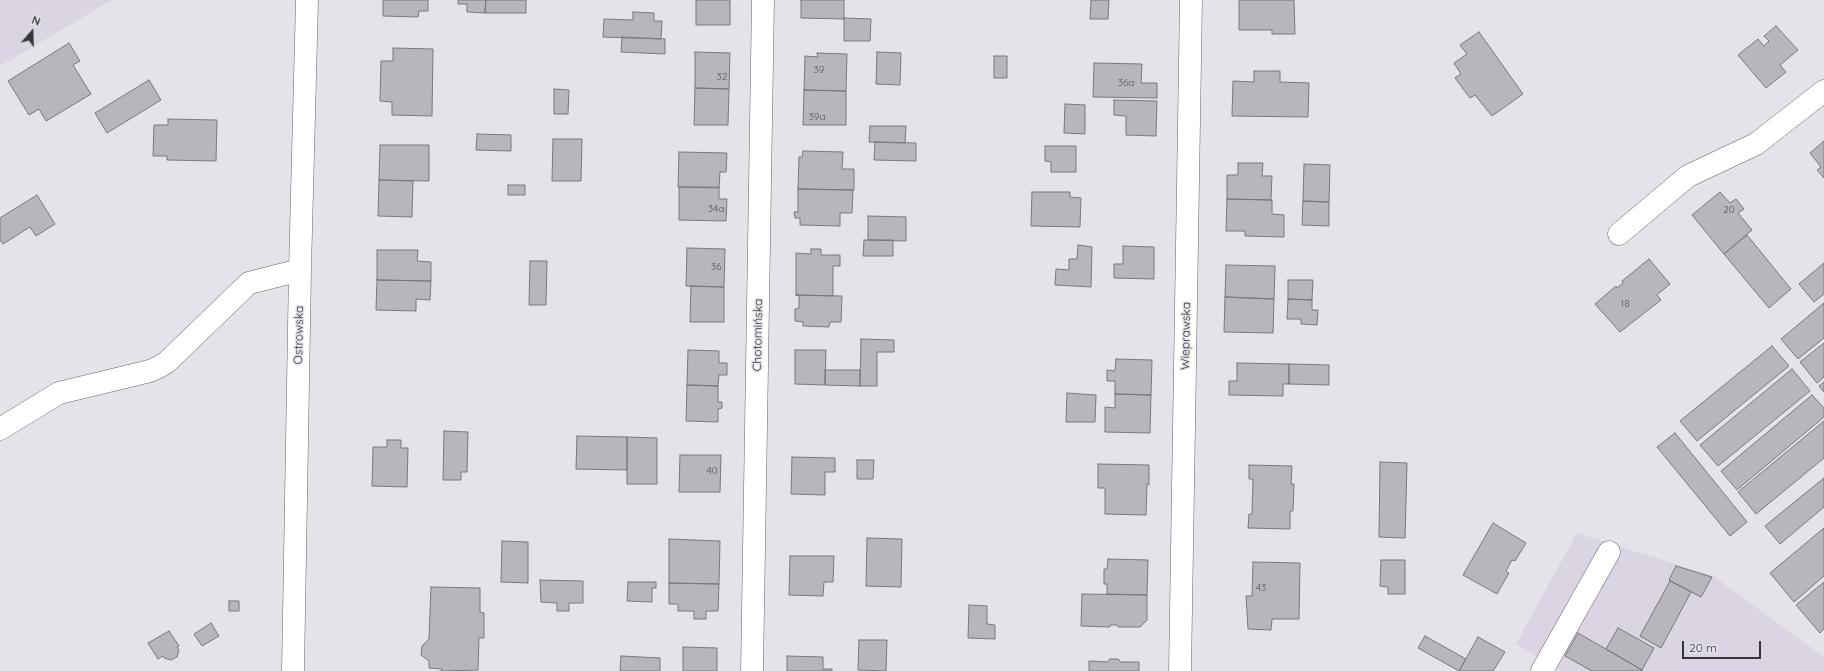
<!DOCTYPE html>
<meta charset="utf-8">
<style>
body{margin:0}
#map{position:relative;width:1824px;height:671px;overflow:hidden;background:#e5e2e9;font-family:Quicksand,sans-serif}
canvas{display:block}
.north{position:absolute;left:12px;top:12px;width:40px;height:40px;-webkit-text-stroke:3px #e5e2e9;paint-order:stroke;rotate:20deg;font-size:11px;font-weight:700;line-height:16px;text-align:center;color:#353437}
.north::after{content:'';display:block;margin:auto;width:14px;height:18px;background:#353437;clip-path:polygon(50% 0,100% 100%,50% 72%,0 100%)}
.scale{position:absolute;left:1682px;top:641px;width:79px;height:18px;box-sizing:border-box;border:2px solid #353437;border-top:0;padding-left:5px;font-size:12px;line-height:14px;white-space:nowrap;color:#353437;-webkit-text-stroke:3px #e5e2e9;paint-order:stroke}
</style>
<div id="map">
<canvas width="1824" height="671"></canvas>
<div class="north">N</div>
<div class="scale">20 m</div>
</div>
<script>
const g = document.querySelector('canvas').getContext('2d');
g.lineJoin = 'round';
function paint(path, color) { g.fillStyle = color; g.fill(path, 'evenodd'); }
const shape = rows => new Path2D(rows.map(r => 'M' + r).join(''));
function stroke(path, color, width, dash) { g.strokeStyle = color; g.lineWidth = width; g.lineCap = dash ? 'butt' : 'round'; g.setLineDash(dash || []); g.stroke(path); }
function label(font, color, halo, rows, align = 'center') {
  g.font = font + ' Quicksand,sans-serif'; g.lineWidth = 3; g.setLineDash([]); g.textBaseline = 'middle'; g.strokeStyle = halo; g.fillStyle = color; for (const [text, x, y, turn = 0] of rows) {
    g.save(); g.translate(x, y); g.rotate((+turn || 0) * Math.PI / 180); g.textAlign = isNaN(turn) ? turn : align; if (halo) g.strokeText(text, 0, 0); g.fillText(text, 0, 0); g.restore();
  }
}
paint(shape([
 [0,0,112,0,0,66],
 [1577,533,1713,576,1824,657,1824,671,1562,671,1516,644]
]), '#dbd4e2');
const building = shape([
 [383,0,428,0,428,11,419,11,418,17,383,16,383,0],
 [458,0,486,0,485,13,467,12,467,4,458,4,458,0],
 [486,0,526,0,526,13,485,13,486,0],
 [696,0,730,0,730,25,696,25,696,0],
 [801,0,844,0,844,19,801,18,801,0],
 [1091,0,1109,0,1108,19,1090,19,1091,0],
 [1239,0,1294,0,1295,34,1272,34,1272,30,1239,30,1239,0],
 [633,12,654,13,654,21,662,21,661,39,603,37,604,19,633,20,633,12],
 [844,18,871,19,870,41,844,41,844,18],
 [1776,26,1798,50,1780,65,1786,72,1766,88,1738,55,1758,39,1764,46,1769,41,1764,36,1776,26],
 [1479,32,1523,94,1492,116,1475,95,1470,98,1455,78,1461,74,1454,63,1467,54,1460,45,1479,32],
 [622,37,665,39,665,54,621,52,622,37],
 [69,43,80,61,73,65,91,94,46,121,39,109,29,115,8,81,69,43],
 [393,48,433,49,432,116,392,115,392,102,380,101,381,61,393,61,393,48],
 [695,52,730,53,729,89,695,88,695,52],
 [877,52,901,53,900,85,876,84,877,52],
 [817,53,847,54,846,91,804,90,805,56,818,57,817,53],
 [994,56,1007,56,1007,78,994,78,994,56],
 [1094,63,1142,64,1141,83,1157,83,1157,98,1093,97,1094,63],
 [1254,71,1280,71,1280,82,1309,83,1308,117,1232,116,1233,81,1254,82,1254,71],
 [149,80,161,100,107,133,95,113,149,80],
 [695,88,729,89,728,125,694,125,695,88],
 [554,89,569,90,568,114,554,114,554,89],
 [804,90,846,91,846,125,803,125,804,90],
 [1114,100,1157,101,1156,136,1126,135,1126,116,1114,115,1114,100],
 [1065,104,1085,105,1085,134,1064,133,1065,104],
 [168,119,217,120,216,161,167,160,167,156,153,156,154,125,168,125,168,119],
 [870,126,906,126,905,143,869,142,870,126],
 [477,134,511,135,511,151,476,150,477,134],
 [553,139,582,139,581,181,552,181,553,139],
 [1824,141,1824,178,1817,170,1821,167,1810,153,1824,141],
 [875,142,916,143,916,161,874,160,875,142],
 [380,145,429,145,429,181,379,180,380,145],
 [1045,146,1076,146,1076,172,1051,172,1051,162,1045,161,1045,146],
 [803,151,843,152,842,169,854,169,854,190,798,189,799,157,802,157,803,151],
 [679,152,727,153,726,172,720,172,719,188,678,187,679,152],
 [1238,163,1263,163,1262,176,1272,176,1271,200,1227,199,1227,175,1238,175,1238,163],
 [1304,164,1330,165,1329,202,1303,201,1304,164],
 [379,180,413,181,412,217,378,216,379,180],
 [508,185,525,185,525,195,508,195,508,185],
 [679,187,719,187,719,199,727,199,726,221,679,220,679,187],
 [798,189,853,190,852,213,840,213,840,226,800,225,800,218,795,218,794,212,798,212,798,189],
 [1032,192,1070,192,1070,197,1081,198,1080,227,1031,226,1032,192],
 [1720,192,1730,203,1736,199,1744,209,1738,213,1752,230,1724,254,1692,215,1720,192],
 [37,195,55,224,36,236,30,227,3,244,0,240,0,218,37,195],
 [1227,199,1272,200,1272,214,1284,215,1284,237,1245,236,1245,231,1226,231,1227,199],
 [1303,201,1329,202,1329,226,1302,225,1303,201],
 [868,216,906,217,906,241,868,240,868,216],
 [1747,235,1791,289,1769,308,1724,254,1747,235],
 [864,240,893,240,893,256,863,256,864,240],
 [1078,245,1092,247,1091,287,1055,285,1056,269,1069,270,1069,259,1077,259,1078,245],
 [1123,246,1154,247,1154,279,1114,278,1114,264,1123,264,1123,246],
 [687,248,725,249,724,287,686,286,687,248],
 [811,249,821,249,821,255,840,255,840,266,833,266,833,296,796,295,796,253,811,254,811,249],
 [377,250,418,250,417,261,431,262,431,281,377,280,377,250],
 [1649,259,1670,284,1657,295,1661,300,1620,332,1595,304,1616,286,1617,288,1623,283,1622,281,1649,259],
 [530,261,547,261,546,305,529,305,530,261],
 [1824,263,1824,294,1814,302,1799,284,1824,263],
 [1226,265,1275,266,1274,299,1225,297,1226,265],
 [377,280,431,281,430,300,416,299,416,311,376,310,377,280],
 [1288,280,1313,280,1312,300,1288,299,1288,280],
 [691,286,724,287,724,322,690,322,691,286],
 [796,295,842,296,841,322,830,322,829,327,803,326,803,322,795,321,795,309,799,308,799,296,796,295],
 [1225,297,1274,299,1273,333,1224,332,1225,297],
 [1288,299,1312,300,1312,310,1318,310,1317,325,1301,324,1301,319,1287,319,1288,299],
 [1824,303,1824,338,1798,359,1781,339,1824,303],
 [861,339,894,340,894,352,877,352,877,386,860,386,861,339],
 [1824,343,1824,377,1817,383,1800,362,1824,343],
 [1772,346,1789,366,1697,441,1680,421,1772,346],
 [688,350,719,351,719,363,727,363,727,375,719,375,718,386,687,385,688,350],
 [795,350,826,350,825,385,795,384,795,350],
 [1116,359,1152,360,1151,395,1115,394,1115,381,1107,381,1107,370,1115,371,1116,359],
 [1237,363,1289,364,1289,384,1283,384,1283,396,1229,395,1229,381,1237,381,1237,363],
 [1289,364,1329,365,1329,385,1289,384,1289,364],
 [1792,369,1810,391,1718,466,1700,445,1792,369],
 [825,370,860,370,860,386,825,385,825,370],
 [1824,382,1824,392,1819,386,1824,382],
 [687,385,718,386,718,402,722,402,722,408,718,409,718,422,686,421,687,385],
 [1067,393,1096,395,1095,422,1066,422,1067,393],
 [1115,394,1151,395,1150,433,1105,432,1105,407,1115,408,1115,394],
 [1812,395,1824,408,1824,417,1737,490,1721,471,1812,395],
 [1824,421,1824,458,1756,514,1738,492,1824,421],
 [444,431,468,432,467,472,461,472,461,480,443,480,444,431],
 [1675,433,1747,522,1730,536,1657,447,1675,433],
 [577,436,627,437,627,470,576,469,577,436],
 [627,437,657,438,657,484,627,484,627,437],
 [387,440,401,440,401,448,408,448,407,487,372,486,373,447,387,447,387,440],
 [680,455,721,455,720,492,679,492,680,455],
 [792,457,835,458,835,472,825,472,825,495,791,494,792,457],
 [857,460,874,460,873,479,857,479,857,460],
 [1380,462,1407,463,1405,538,1379,537,1380,462],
 [1098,464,1149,465,1149,485,1147,484,1146,515,1105,514,1105,488,1098,488,1098,464],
 [1249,465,1292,466,1291,484,1294,484,1293,511,1290,511,1290,529,1248,528,1249,514,1252,514,1253,479,1249,479,1249,465],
 [1824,478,1824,507,1780,544,1765,526,1824,478],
 [1493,523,1526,543,1515,561,1512,560,1506,571,1509,573,1497,594,1463,575,1493,523],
 [1824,528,1824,576,1794,602,1770,573,1824,528],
 [867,538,902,539,901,587,866,586,867,538],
 [669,539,720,541,719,584,669,583,669,539],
 [502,541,528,542,528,583,501,582,502,541],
 [790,556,834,556,833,582,824,582,823,596,789,595,790,556],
 [1108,559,1148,560,1147,595,1107,594,1107,584,1104,584,1104,569,1107,569,1108,559],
 [1381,560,1405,560,1405,594,1388,594,1388,587,1380,586,1381,560],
 [1253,562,1300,563,1299,619,1272,619,1271,630,1248,629,1246,596,1252,596,1253,562],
 [1676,566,1712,577,1701,597,1669,580,1676,566],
 [540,580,583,581,583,603,569,603,569,611,557,611,557,603,541,602,540,580],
 [1670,581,1691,592,1661,648,1640,636,1670,581],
 [628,582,656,582,656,588,652,588,652,602,627,601,628,582],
 [1824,582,1824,629,1820,633,1796,605,1824,582],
 [669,583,719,584,718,611,706,611,706,619,694,619,694,611,678,611,678,604,669,604,669,583],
 [431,587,480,588,480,612,484,613,484,638,479,638,478,670,441,671,442,669,429,668,429,661,421,655,422,646,429,639,431,587],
 [1082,594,1147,595,1147,620,1140,627,1118,627,1117,625,1110,625,1110,627,1081,626,1082,594],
 [229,601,239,601,239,611,229,611,229,601],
 [969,605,987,606,987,624,995,625,995,639,968,638,969,605],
 [211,623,219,636,202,646,194,634,211,623],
 [1618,628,1654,648,1642,670,1606,649,1618,628],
 [169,631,179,646,177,647,179,650,177,657,171,660,164,658,163,656,158,659,148,643,169,631],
 [1578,633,1642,670,1642,671,1592,671,1565,656,1578,633],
 [1425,636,1466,659,1459,671,1418,648,1425,636],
 [1478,637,1505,652,1493,671,1459,671,1478,637],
 [859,640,887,640,886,671,858,670,859,640],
 [683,647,717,648,717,671,683,671,683,647],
 [621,656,660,658,660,671,620,671,621,656],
 [787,656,823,657,823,669,832,669,832,671,787,671,787,656],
 [1110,659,1118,659,1121,662,1139,662,1139,671,1089,671,1089,661,1107,662,1110,659]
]);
paint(building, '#b9b5bc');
stroke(building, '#7a777d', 1);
const minor = shape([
 [1619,234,1688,176,1756,144,1824,91],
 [0,429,59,393,150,371,159,367,167,362,249,283,300,270],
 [293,671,300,270,307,0],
 [752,671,763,0],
 [1180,671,1191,0],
 [1542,671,1609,552]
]);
stroke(minor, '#666369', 23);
stroke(minor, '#fff', 22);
label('10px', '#565458', null, [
 ["39",819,70],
 ["32",722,77],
 ["36a",1126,83],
 ["39a",817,117],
 ["34a",716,209],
 ["20",1729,210],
 ["36",716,267],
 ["18",1625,304],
 ["40",712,471],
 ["43",1261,588]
]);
label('12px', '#353437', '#e5e2e9', [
 ["Ostrowska",299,335,-89],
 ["Chotomińska",758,335,-89],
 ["Wieprawska",1186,336,-89]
]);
</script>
